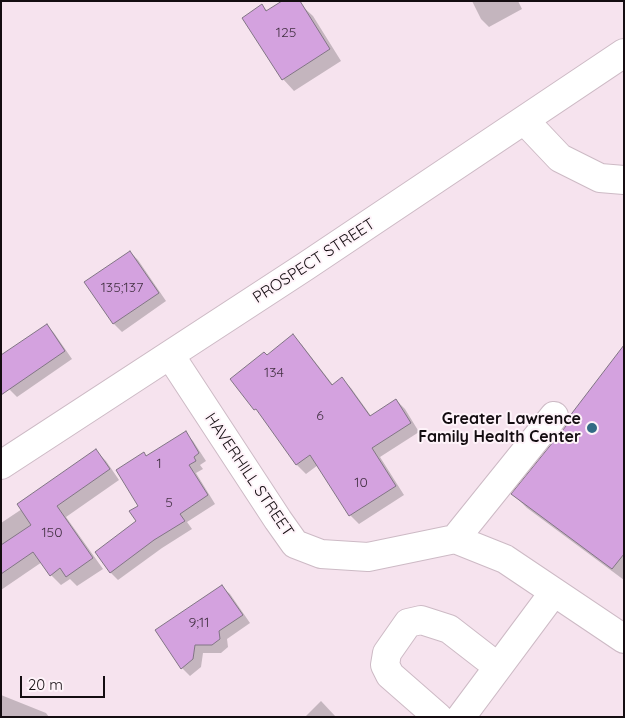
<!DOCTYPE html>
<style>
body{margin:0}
#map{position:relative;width:625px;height:718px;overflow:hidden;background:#f6e3ee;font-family:Quicksand,sans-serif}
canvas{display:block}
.frame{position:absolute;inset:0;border:2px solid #140d11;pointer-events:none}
.scale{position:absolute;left:20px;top:676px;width:85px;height:22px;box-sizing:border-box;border:2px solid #140d11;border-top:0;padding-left:6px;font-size:15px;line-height:18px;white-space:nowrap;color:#140d11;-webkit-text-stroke:4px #fef3f9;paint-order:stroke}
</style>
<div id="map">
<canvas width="625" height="718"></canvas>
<div class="frame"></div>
<div class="scale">20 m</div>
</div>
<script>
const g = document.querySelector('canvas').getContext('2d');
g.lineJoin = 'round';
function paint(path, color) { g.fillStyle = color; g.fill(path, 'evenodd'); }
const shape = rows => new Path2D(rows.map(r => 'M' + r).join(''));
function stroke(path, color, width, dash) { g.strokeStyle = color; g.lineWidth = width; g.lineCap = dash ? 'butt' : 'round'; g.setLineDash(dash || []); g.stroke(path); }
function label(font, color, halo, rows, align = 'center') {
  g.font = font + ' Quicksand,sans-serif'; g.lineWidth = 4; g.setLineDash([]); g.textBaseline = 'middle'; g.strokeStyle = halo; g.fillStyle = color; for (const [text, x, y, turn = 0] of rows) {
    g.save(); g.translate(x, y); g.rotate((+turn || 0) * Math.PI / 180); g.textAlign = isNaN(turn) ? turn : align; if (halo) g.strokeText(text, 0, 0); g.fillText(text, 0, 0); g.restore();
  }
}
paint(shape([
 [472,1,518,1,522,9,489,27,481,19],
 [301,5,313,16,341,61,294,91,283,79,262,6,268,11],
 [130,252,138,260,166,301,122,332,114,324,86,283],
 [46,325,54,333,72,359,17,397,9,389],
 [293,336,302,345,333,385,342,379,351,388,371,416,396,400,405,409,419,432,380,457,404,495,359,524,350,515,318,465,306,474,297,465,264,418,232,379,267,357],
 [624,364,624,580,527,508,513,494],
 [185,433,193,441,206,461,200,465,203,469,196,473,215,504,187,522,192,529,162,548,118,580,110,572,138,521,144,454,147,457],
 [96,451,106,461,119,480,66,517,103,569,77,586,70,579,61,585,51,575,42,562,1,590,1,523,22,509],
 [222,587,230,594,250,623,227,639,228,647,221,653,203,653,201,667,190,676,182,668],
 [1,695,46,713,49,717,1,717],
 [321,701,336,717,305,717]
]), '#0003');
const building = shape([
 [282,1,300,1,330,49,282,80,242,18,262,4,266,11,282,1],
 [130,251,159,293,113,324,84,282,130,251],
 [47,324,65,351,1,395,1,355,47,324],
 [293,334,332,385,342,377,370,416,396,399,411,423,372,448,396,486,349,516,310,455,296,465,256,409,254,410,230,379,264,352,267,355,293,334],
 [624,345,624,554,612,569,511,494,566,426,569,417,624,345],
 [186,431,199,453,194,457,196,461,189,465,208,495,180,514,185,521,154,540,110,573,95,552,136,521,129,511,138,506,116,470,144,452,146,456,186,431],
 [96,449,110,469,57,506,93,558,66,577,60,568,50,576,33,552,1,574,1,545,31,525,17,504,96,449],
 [222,585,243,615,219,631,220,639,212,645,195,645,193,659,181,669,155,630,222,585]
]);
paint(building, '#d4a2df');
stroke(building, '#817584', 1);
const minor = shape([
 [524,120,560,158,600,178,624,180],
 [170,355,278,520,295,544,321,554,368,557,455,539,505,559,624,639],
 [1,465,306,266,624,53],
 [455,539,554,416],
 [438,717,390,675,385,665,387,653,408,623,421,620,449,629,498,667],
 [461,717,554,592]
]);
stroke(minor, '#cdbac5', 30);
stroke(minor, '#fff', 28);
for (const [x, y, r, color] of [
 [592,428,6,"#336b85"]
]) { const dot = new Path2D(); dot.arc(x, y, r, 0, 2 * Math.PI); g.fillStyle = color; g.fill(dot); stroke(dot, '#fef3f9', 2); }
label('14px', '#443244', null, [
 ["125",286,33],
 ["135;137",122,288],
 ["134",274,373],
 ["6",320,416],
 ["1",159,464],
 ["10",361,483],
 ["5",169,503],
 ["150",52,533],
 ["9;11",199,623]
]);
label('16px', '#140d11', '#fef3f9', [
 ["PROSPECT STREET",314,261,-33],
 ["HAVERHILL STREET",249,475,56]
]);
label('bold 16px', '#140d11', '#fef3f9', [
 ["Greater Lawrence",581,419],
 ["Family Health Center",581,437]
], 'right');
</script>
